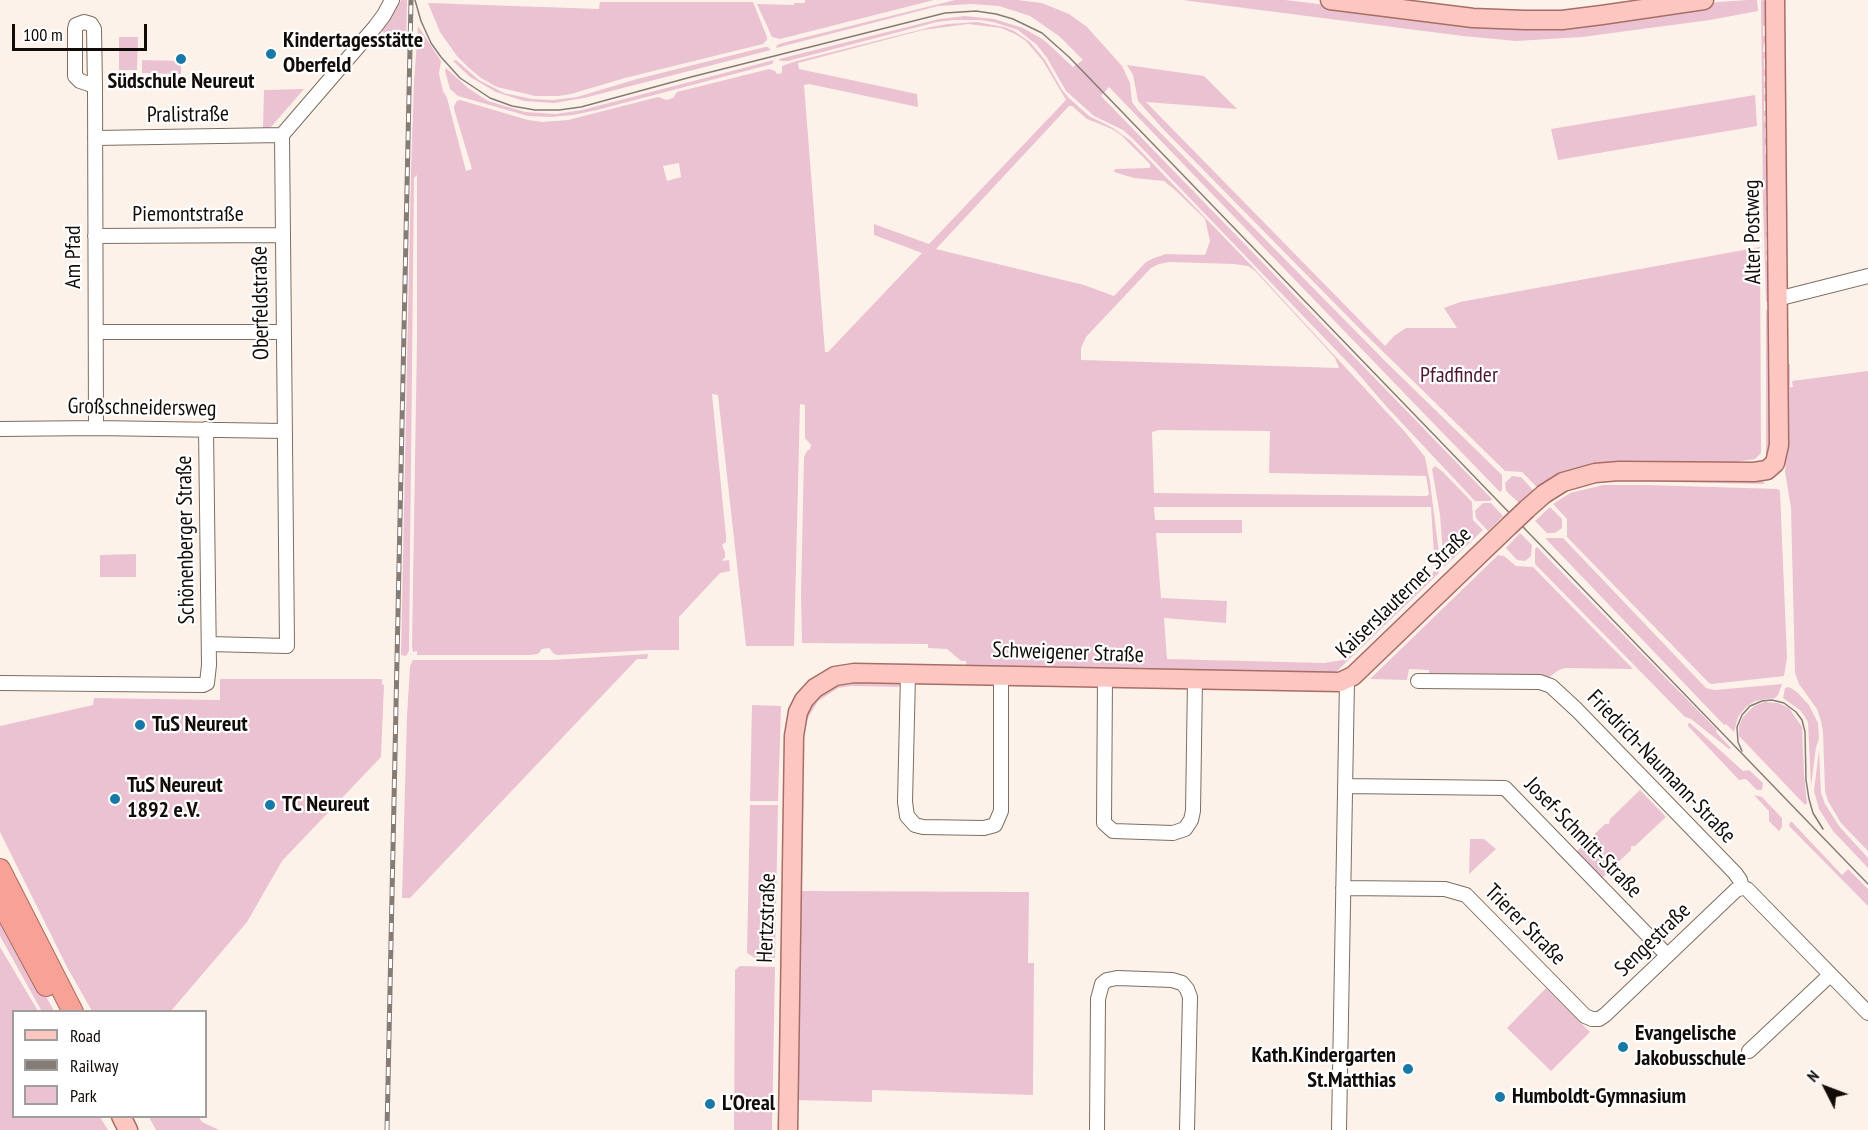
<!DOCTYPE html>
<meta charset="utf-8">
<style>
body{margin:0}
#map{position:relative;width:1868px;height:1130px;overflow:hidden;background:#fdf2ea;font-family:"PT Sans Narrow",sans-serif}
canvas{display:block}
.legend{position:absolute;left:12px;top:1010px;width:195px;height:108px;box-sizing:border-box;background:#fff;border:2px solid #a09e9c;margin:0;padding:8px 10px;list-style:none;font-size:18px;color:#120c08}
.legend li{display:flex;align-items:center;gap:12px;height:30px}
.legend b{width:30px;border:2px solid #a09e9c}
.north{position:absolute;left:1796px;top:1058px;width:60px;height:60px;-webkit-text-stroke:4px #fff;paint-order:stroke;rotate:312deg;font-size:16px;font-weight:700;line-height:24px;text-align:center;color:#120c08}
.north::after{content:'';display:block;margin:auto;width:21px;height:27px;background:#120c08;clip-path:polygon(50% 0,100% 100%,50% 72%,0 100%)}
.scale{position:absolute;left:12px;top:24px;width:135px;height:27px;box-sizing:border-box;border:3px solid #120c08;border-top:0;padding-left:8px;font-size:18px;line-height:21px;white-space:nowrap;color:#120c08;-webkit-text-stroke:4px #fff;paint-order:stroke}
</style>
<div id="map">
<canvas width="1868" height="1130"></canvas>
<ul class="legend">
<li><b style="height:8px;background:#fbc7c0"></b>Road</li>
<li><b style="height:8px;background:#857c76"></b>Railway</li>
<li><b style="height:16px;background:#ebc2d2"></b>Park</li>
</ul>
<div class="north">N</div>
<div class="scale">100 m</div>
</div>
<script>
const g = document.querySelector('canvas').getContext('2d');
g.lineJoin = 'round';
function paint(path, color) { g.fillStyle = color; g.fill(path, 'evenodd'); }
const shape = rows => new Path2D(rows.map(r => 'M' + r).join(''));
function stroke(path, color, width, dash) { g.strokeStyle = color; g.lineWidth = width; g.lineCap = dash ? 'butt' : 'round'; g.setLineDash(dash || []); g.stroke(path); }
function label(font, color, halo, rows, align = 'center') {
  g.font = font + ' "PT Sans Narrow",sans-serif'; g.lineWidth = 4.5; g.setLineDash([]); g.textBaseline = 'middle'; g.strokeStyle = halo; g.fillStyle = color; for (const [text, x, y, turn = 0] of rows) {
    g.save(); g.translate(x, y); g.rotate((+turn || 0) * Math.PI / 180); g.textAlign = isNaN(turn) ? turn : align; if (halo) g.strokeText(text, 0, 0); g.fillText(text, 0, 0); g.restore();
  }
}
paint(shape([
 [401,0,407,0,406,48,400,47,381,30,391,19],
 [805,0,934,0,780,39,772,37,757,4,794,5,794,3,805,3],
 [955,0,1018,0,1042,3,1069,14,1087,27,1122,66,1130,83,1132,102,1138,110,1386,362,1502,475,1502,490,1500,492,1404,393,1109,87,1101,96,1492,499,1490,501,1475,501,1386,406,1355,370,1133,139,1123,130,1094,116,1066,91,1047,58,1037,45,1018,30,993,22,980,20,954,20,937,22,788,61,780,61,779,59,939,19,965,16,994,19,1023,28,1044,40,1073,67,1083,60,1059,36,1030,16,999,6,971,4,938,6,776,48,777,45,782,43],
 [1182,0,1285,0,1445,19,1597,21,1718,2,1748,0,1757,0,1758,11,1710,20,1582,37,1516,41,1463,36],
 [1761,0,1767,1,1771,26,1763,26,1763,36,1771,36,1771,42,1764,43,1763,52,1771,52,1771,58,1764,59,1764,69,1771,68,1771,75,1764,76,1764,82,1771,82,1771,87,1764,88,1764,94,1772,94,1772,101,1764,101,1764,111,1772,111,1772,116,1764,116,1765,123,1772,123,1772,128,1765,128,1765,138,1772,138,1772,144,1765,145,1765,154,1772,154,1772,195,1766,196,1766,206,1773,206,1773,210,1766,211,1766,232,1773,232,1773,237,1766,237,1766,250,1773,250,1773,254,1766,255,1766,261,1770,261,1774,298,1766,302,1763,202],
 [600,2,753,2,767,37,767,40,763,44,625,78,571,94,558,96,535,96,497,87,481,78,469,68,457,56,440,32,428,3,599,9],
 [977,22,1004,27,1014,31,1030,42,1045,60,1062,90,1069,98,1089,116,1113,128,1131,141,1250,264,1405,432,1425,457,1430,482,1439,553,1439,573,1336,672,1327,672,1326,674,967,668,966,661,961,661,947,649,928,648,928,644,802,643,801,595,804,457,807,451,810,449,811,445,805,438,805,405,800,404,794,646,746,646,718,395,712,394,726,536,726,542,722,545,725,552,725,557,722,561,729,560,730,571,720,573,679,617,679,650,651,650,558,655,554,654,549,648,542,649,538,654,530,655,417,655,417,651,413,652,412,647,417,338,417,175,414,178,409,651,406,656,401,655,411,171,414,82,418,26,441,61,439,74,443,91,447,98,466,171,472,169,454,109,454,106,457,101,460,100,528,120,542,122,568,120,658,97,667,100,673,98,677,92,769,69,775,71,777,74,782,73,782,66,793,62,931,27,948,24],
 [968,24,1001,28,1015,34,1026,41,1043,61,1066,100,929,244,874,224,874,235,922,253,828,352,825,352,804,85,809,84,918,107,917,94,799,69,798,63,923,30],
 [1069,106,1072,106,1087,119,1112,129,1121,135,1150,164,1150,168,1115,169,1114,172,1134,178,1164,181,1176,191,1205,219,1210,241,1205,255,1166,254,1154,258,1146,262,1114,296,1084,285,936,249],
 [679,163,681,177,667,181,663,166],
 [1169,262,1234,264,1248,266,1255,271,1326,348,1335,358,1339,368,1081,360,1081,348,1086,337,1151,268,1159,264],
 [1159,430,1270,431,1269,473,1426,476,1429,494,1427,496,1154,493,1152,432],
 [1154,507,1431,507,1435,569,1431,576,1355,653,1343,660,1324,663,1167,659,1164,618,1226,623,1227,601,1161,598,1156,533,1242,533,1242,520,1155,520],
 [119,37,138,37,137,70,119,70],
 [765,47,768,47,771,50,584,98,554,103,524,101,496,92,470,77,453,61,456,60,479,80,504,93,532,99,553,100,577,97,637,79],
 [142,60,181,61,181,74,142,73],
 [774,60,772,64,597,110,573,115,550,117,528,116,458,96,450,89,445,71,446,68,468,88,488,101,525,112,556,114,582,110],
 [1127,65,1204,76,1237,109,1146,102,1385,346,1394,336,1406,328,1457,328,1444,308,1460,302,1760,247,1761,453,1755,459,1729,463,1630,462,1594,463,1565,471,1537,487,1522,472,1505,471,1363,332,1163,129,1138,101,1133,75],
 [304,89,271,127,263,128,264,90],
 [1755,95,1757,126,1558,160,1551,129],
 [1773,307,1775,438,1770,454,1766,459,1766,311,1768,308],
 [1783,364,1790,364,1790,387,1793,387,1792,381,1868,371,1868,851,1841,823,1828,801,1825,791,1823,732,1821,721,1817,709,1799,684,1795,673,1791,508,1785,472,1787,449],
 [1435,466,1443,472,1472,502,1473,520,1483,530,1444,567,1440,515,1432,469],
 [1512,476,1521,477,1533,490,1519,503,1506,491,1505,483],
 [1763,479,1764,484,1625,481,1593,482,1595,480],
 [1603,485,1646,485,1778,489,1780,491,1787,658,1784,676,1712,684,1709,683,1567,537,1567,519,1553,504,1570,493],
 [1483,503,1491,503,1503,516,1488,531,1476,518,1475,511],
 [1550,507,1562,519,1562,528,1555,533,1547,533,1535,521],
 [1520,533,1532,545,1531,556,1525,561,1517,560,1506,548],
 [1547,538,1563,538,1706,688,1715,690,1782,684,1778,695,1775,698,1755,701,1746,707,1738,717,1734,732,1726,724,1724,725,1546,539],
 [1537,547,1717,730,1716,732,1731,748,1729,749,1691,719,1685,717,1535,564,1535,549],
 [136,554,136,577,100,577,100,555],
 [1498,555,1504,556,1516,566,1533,567,1633,669,1565,668,1559,670,1548,678,1429,675,1429,670,1409,669,1407,680,1370,679],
 [1486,559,1488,560,1364,679,1359,678],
 [648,654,647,659,637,659,410,898,402,898,407,716,410,666,413,660,552,660],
 [220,679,382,679,382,684,384,685,381,757,282,861,247,922,171,1011,92,1011,67,967,0,832,0,726,93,705,94,698,220,700],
 [834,680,901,682,904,687,851,686,838,688,818,701,801,730,801,717],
 [1789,687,1797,692,1809,705,1818,723,1819,739,1816,747,1811,786,1808,722,1801,711,1783,698,1785,688],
 [1764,702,1778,703,1789,708,1802,727,1804,775,1807,803,1805,805,1739,736,1739,726,1743,717,1754,706],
 [752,705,781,706,778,801,750,801],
 [1690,723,1743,771,1749,770,1763,783,1762,790,1757,790,1746,779,1739,780,1688,726,1688,724],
 [1819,750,1821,793,1825,804,1839,826,1868,858,1868,868,1833,831,1819,809,1814,791],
 [1640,790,1666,817,1635,846,1631,846,1631,850,1601,879,1575,853,1605,824,1609,824,1610,819],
 [1754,795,1762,797,1782,818,1782,827,1779,831,1769,821,1769,811],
 [750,805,778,805,775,958,755,958,747,953],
 [1790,822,1792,822,1842,875,1848,869,1868,889,1868,906,1789,826],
 [1470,839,1484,839,1496,849,1469,874],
 [800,891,1029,892,1028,963,1034,963,1033,1095,872,1090,872,1102,796,1100],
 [0,919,35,976,54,1011,42,1011,41,1010,0,936],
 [0,947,38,1011,14,1012,14,1116,100,1117,108,1130,0,1130],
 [740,966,775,967,772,1130,734,1130,735,970],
 [1546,988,1590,1032,1551,1071,1507,1028],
 [149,1117,199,1117,202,1122,219,1130,156,1130]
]), '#ebc2d2');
const minor = shape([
 [95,86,80,81,75,76,75,29,76,25,84,22,91,24,94,29,95,86,96,428],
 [95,138,282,135],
 [95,236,282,235],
 [1777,299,1868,276],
 [96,332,283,332],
 [0,429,96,428,284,431],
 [209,644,287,646,282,135,375,27,384,15,392,0],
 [908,675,905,802,907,816,915,825,923,827,984,828,995,825,1001,811,1001,675],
 [1105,678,1104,823,1113,831,1173,833,1185,829,1191,820,1193,811,1195,680],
 [1418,681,1540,682,1551,686,1577,710,1735,873,1740,880,1742,888,1747,889,1868,1013],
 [0,683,203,685,207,683,209,665,206,429],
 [1345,786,1505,788,1667,955],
 [1343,888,1445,889,1466,895,1585,1016,1592,1019,1599,1019,1605,1015,1736,890,1742,888],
 [1749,1051,1830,975],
 [1097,1130,1098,999,1102,984,1107,980,1117,978,1172,980,1182,983,1187,989,1190,997,1187,1130],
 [1339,1130,1347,680]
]);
const major = shape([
 [1330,0,1473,18,1525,20,1562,20,1602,15,1704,0],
 [1527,509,1544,494,1563,482,1595,473,1619,471,1754,472,1767,470,1775,463,1779,445,1775,0],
 [121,1116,128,1130],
 [788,1130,794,736,798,712,804,700,815,688,835,676,854,673,1340,682,1353,676,1509,526]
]);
const highway = shape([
 [0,869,73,1012],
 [0,901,46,986]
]);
stroke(minor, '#7d6e61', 16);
stroke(major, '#a86d64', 21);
stroke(highway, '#a86d64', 22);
stroke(minor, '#fff', 14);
stroke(major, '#fbc7c0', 18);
stroke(highway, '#f8a196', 20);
stroke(shape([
 [415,0,421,21,431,43,441,57,460,78,490,98,512,106,535,110,559,110,581,107,691,77,945,13,976,11,996,14,1013,19,1042,33,1069,57,1868,884],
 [1742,751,1738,742,1737,727,1742,715,1750,706,1762,701,1772,700,1784,703,1796,712,1802,720,1805,732,1806,780,1809,799,1813,813,1823,829]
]), '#857c76', 1.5);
const rail = shape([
 [387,1130,411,0]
]);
stroke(rail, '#857c76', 5);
stroke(rail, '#fff', 3, [9]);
const majorBridge = shape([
 [1509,526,1527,509]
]);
stroke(majorBridge, '#a86d64', 21, []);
stroke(majorBridge, '#fbc7c0', 18);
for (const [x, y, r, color] of [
 [271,54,6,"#1979a6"],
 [181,59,6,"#1979a6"],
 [140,725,6,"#1979a6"],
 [115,799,6,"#1979a6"],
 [270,805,6,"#1979a6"],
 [1623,1047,6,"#1979a6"],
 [1408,1069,6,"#1979a6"],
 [1500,1097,6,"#1979a6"],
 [710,1104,6,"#1979a6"]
]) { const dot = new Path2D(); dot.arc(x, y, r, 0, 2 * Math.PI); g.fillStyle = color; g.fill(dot); stroke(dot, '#fff', 2); }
label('bold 22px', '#120c08', '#fff', [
 ["Kindertagesstätte",283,41],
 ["Oberfeld",283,66],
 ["Südschule Neureut",181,82,"center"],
 ["TuS Neureut",152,725],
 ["TuS Neureut",127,786],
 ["1892 e.V.",127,811],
 ["TC Neureut",282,805],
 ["Evangelische",1635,1034],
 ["Jakobusschule",1635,1059],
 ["Kath.Kindergarten",1396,1056,"right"],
 ["St.Matthias",1396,1081,"right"],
 ["Humboldt-Gymnasium",1512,1097],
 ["L'Oreal",722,1104]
], 'left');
label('22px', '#120c08', '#fff', [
 ["Pralistraße",188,115,-1],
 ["Piemontstraße",188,215],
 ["Alter Postweg",1753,232,-91],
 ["Am Pfad",74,257,-90],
 ["Oberfeldstraße",261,303,-91],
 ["Großschneidersweg",142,408,1],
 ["Schönenberger Straße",186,540,-91],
 ["Kaiserslauterner Straße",1404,593,-44],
 ["Schweigener Straße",1068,653,2],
 ["Friedrich-Naumann-Straße",1661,767,46],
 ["Josef-Schmitt-Straße",1583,838,46],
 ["Hertzstraße",767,918,-88],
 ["Trierer Straße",1525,925,45],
 ["Sengestraße",1653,940,-44]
]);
label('22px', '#4c1531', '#fff', [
 ["Pfadfinder",1459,376]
]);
</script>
